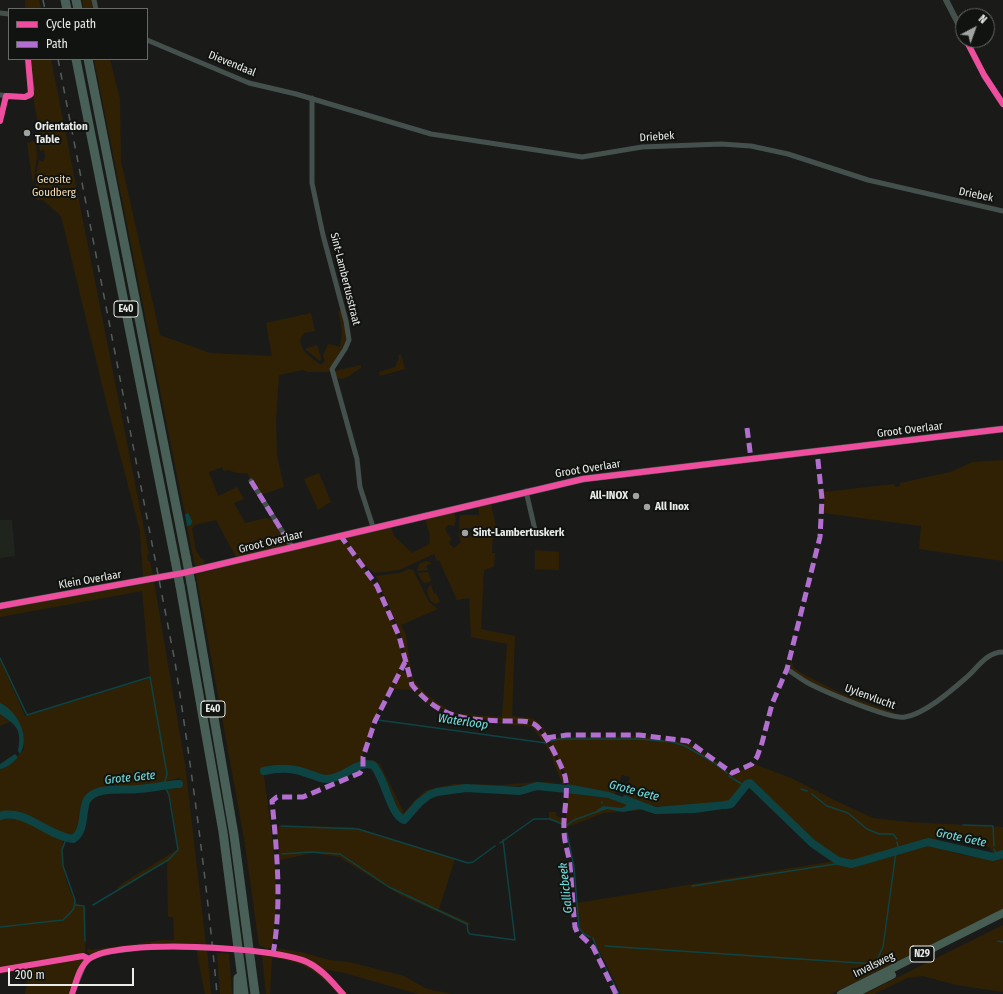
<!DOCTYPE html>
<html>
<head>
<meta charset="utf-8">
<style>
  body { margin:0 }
  #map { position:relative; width:1003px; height:994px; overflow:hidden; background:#1a1b19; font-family:"Fira Sans Condensed",sans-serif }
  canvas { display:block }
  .legend { position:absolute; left:8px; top:8px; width:140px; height:52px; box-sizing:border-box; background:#10130f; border:1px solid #676a66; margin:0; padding:5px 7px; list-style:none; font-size:12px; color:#eaece9 }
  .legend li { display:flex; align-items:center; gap:8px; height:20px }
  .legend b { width:20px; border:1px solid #676a66 }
  .north { position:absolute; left:955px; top:8px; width:40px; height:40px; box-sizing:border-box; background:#10130f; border:1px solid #676a66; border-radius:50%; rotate:41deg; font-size:11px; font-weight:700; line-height:16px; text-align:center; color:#eaece9 }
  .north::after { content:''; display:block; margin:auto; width:14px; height:18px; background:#a1a3a0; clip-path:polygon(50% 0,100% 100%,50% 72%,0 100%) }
  .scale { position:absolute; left:8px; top:968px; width:126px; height:18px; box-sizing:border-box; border:2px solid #eaece9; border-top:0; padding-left:5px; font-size:12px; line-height:14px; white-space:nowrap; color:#eaece9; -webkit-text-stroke:3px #10130f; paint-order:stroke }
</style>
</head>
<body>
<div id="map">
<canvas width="1003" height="994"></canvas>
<ul class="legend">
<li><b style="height:5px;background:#ef4d9e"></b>Cycle path</li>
<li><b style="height:5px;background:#b36fd0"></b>Path</li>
</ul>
<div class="north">N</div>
<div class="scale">200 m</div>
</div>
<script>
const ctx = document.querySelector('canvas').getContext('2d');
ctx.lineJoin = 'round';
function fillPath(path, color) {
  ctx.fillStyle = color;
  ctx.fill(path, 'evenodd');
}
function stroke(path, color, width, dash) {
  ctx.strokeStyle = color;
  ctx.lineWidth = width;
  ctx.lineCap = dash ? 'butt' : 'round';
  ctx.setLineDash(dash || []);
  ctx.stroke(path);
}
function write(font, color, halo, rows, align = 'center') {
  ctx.font = font + ' "Fira Sans Condensed",sans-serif';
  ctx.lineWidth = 4;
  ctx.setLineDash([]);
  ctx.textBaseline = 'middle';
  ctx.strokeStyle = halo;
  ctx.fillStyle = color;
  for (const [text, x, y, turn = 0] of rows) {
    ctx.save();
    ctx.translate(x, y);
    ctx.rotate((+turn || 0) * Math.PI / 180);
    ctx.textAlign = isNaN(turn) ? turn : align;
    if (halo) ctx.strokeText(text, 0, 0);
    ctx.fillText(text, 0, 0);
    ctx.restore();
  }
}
fillPath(new Path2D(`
  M0,520h12l3,36 -15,2z`), '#1f251c');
fillPath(new Path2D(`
  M25,0h14l2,9h-16z
  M82,0h10l3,9h-11z
  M30,59h21l98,495 -2,1 1,6h2l3,15 -10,1 -3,-46 -33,-126 -46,-189 -18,-16h-6l-3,-14 2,-1v-10l3,-15 4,2 2,-5 -1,-7 -4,1 -2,-10 3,-1 -8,-43z
  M94,59h16l10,40 1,62 39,174 50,18 62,3 -6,-33 45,-10 4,18 -11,2c-12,13 8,25 17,32l4,-4 -2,-5 5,-12 12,3c3,-13 2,-23 -2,-36h2l1,-4 6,32 -18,33h-22l-4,-2 -24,5 -3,46 1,35 7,31 -23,8 -14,-22h-10l-9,-3 -4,1 -2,-4 -13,5 9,24 19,-9 7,12 -10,4 11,20 21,-5 6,2 17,24 -53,13 -20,-37 -21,5 -3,3c2,10 2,27 12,32v4l-9,2 -8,-40 1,-13h-3l-8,-38z
  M36,141l1,15 -4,28 -6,-41z
  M317,345l4,13 -1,3 -15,-12z
  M398,355h3l4,14 -25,7 -1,-4 16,-5 4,-8z
  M361,365v3c-8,3 -14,15 -25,9l-1,-6z
  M1003,460v101l-84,-12 2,-23 -98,-13 1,-21 70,-8 1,3 5,-1v-3l50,-11 23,-10z
  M319,473l12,29 -13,8 -14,-31z
  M491,504l5,23 -3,5 -1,21h3l-1,14 -10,3 -3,59 34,7 -3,80c22,2 25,1 37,20l-2,2 -6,-10 -9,-6 -47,-3 -30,-4 -18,-9 -17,-14 -9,-12 -11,-47 -24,-57 24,-3 9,-4 4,1 16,32 9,7 -37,16 5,10 6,41 3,6 11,12 25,18 12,2 39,3 5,-73 -36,-7 -2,-39 -12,2 -18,-40 -2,1 -3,-7 -35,16 -25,3 -10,-8 -18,-25v-3l45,-10 3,9 18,17 17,-9 1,-9 -5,-16 29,-7 2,8 -2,6 -6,-1 -3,4 6,10 -2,4 5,5 7,-6 -3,-9 9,2 -1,2 3,1 1,-4 3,-1 -1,-5 -13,1 1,-14h19l-1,-9z
  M341,538c21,19 67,98 60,127 -5,16 -16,31 -23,46 -8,17 -12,35 -18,52l-25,12 -8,1 -34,-10 -10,-1 -20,3c8,62 18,112 10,175l-2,4 -3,2 -9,-4 -14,-101 -49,-270z
  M535,550l24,2v18l-24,-1z
  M426,561l6,2 -6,3 2,4 -11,1 2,-7z
  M428,572l3,9 -6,2 -3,-2 -4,-8z
  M154,582l31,182 21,181c-33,-4 -84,-4 -116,10l-3,-3 1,-4 2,2 72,-10h12l-1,-23h-5l-1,-56 -49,29v-3l5,-4 55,-34 -6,-43 -6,-17 15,-1 -1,-10c-15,3 -29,8 -45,10 -15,2 -31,-4 -45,7 -11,8 -5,39 -19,42v4l-8,-1c-3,23 2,46 15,65l8,3 -1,47 -85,14v-200l12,-6 12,-14v-12l-21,-33 -3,-1v-44l25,57 125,-38 -8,-87 -142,26v-8z
  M431,584l3,10 2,-1 4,9 -4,2c-6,-2 -10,-10 -8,-16z
  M791,660l3,8 7,5 39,20 57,21 1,3c-19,-7 -99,-33 -107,-48 -1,-3 -1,-6 0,-9z
  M401,671l7,3 6,16 31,24 32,6 49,3 9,3 10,13 6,11 10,20 3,14c-21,-3 -40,2 -61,3 -25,1 -50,-4 -74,5 -10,4 -17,23 -26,24l-4,-5 -19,-44 -6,-4 -10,-3h9l7,4 24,49 10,-12 12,-11 28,-6 47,1 36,-3 25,1 -13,-33 -17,-23 -81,-9 -16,-8 -23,-20 -20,-1z
  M0,714l10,8 -10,4z
  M642,736l47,7 31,21 11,11 23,-11 37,14 47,24 35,16 35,4 95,5v24l-10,3 -4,-7 -24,-5 -4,-5 -18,-7 -9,12 -6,-2 -72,21h-11l-19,-10 -53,-47 -21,-24 -6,1 -17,22 -55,5 -26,-3 -24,-8 6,-20 -8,-2 -7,19 -47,-9 -1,-8 -18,-37 11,-3z
  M568,793l46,6 30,11 -40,3 -39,15z
  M549,812h7v4l7,2v6l-14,-4z
  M276,826l77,1 102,32 -16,50 31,14 -1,3 -69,-31 -61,-38 -26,-4 -33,7z
  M928,845c20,5 55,19 75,11v53l-172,85h-210l-26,-52 -15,-12 -3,-27 257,-42 19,5z
  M1003,925v67l-47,-7 -33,-9 -16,2 -33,16h-10z
  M196,948l11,1 4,45h-6z
  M276,948l29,5 24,7 20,2 55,14 23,13 26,5h-35l-77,-22 -15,-2 22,24h-2c-24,-25 -33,-35 -68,-42z
  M217,953l12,1 3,40h-12z
  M262,955l25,2 29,12 25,25h-3c-21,-22 -32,-31 -63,-36h-3l-2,36h-4z
  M82,957l3,3 -5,7 -10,27h-45l4,-24 -29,4v-3z`), '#302105');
fillPath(new Path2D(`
  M188,513l4,8 -1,4 -4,1 -2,-12z
  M0,703c17,7 31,35 20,51l-2,-3c4,-22 -1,-25 -18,-37z
  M15,754l3,3c-6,6 -9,10 -18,12v-5z
  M567,784l42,8 14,5 1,-2 32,12 72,-6 3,-3 6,4 -7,6 -35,5 -40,1 -15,-5 -17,3 -16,-3 -9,3 -1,-2 6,-4 19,2 5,-3 -19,-7 -42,-5z`), '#0e4344');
stroke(new Path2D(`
  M0,658l27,57 123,-38 17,97 -3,11 5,10 9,55 -10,10 -75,45
  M378,720l168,23
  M550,741l10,-2h80l32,3 13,4 28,16 14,11
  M729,776l16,10
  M801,789l6,2
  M812,794l15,12 21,7 19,16 12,5h14l4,5
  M602,803v-1
  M567,825l7,-5 25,-9
  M963,825l30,1 1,20
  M281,826l77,3 110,34 5,-1 22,-16
  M567,833l7,34 5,61 5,6 6,3
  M897,842l2,9
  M500,843l34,-24h16l12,5
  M994,849l3,7
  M282,854l28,-2 30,2 49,33 78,37 1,8 2,2 45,6 -12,-100
  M692,886l144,-22 2,-3
  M75,905l9,1v2l1,33
  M0,927l63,-7 9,-9 2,-3 1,-8 -12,-34 -1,-16 4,-11
  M593,938l8,21 18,35
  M998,941l5,1
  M605,946l270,18 8,-17 13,-95`), '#0e4344', 1.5);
stroke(new Path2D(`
  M264,771c14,-3 26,-4 39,1 8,2 16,7 24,7 17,0 30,-19 46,-14 12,12 17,50 31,55l15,-17 10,-8 8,-3 29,-4 54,3 17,-5 40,4
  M725,805l6,-1 16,-20 3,-1 62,60 26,18 14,3 76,-22 65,15 10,-3
  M0,816c25,-8 47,20 73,23 12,-7 9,-26 13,-37 7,-17 38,-11 52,-13 14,-1 27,-4 41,-5`), '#0e4344', 8);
stroke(new Path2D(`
  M228,949l33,3`), '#393a38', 5, [5, 2.5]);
stroke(new Path2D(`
  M94,0l2,9
  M0,13l9,1
  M147,40l102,43 47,11 135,40 151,23 60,-10 79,-3 30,2 37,8 80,26 135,31
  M0,95l25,2 5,-1 2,-7 -4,-30
  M312,98v85l11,52 23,86 3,19 -4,9 -13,20 25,90 3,28 13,40
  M251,481l41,66
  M526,491l9,39
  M787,669c7,5 14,10 21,14 15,8 83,37 97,34 20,-3 47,-27 62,-40 11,-10 20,-25 36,-25
  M261,952c44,6 52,9 82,42
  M72,994l13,-31 4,-4 13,-6 51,-7 75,3`), '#44504b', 5);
stroke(new Path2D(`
  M946,0l17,33
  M966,40l18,35 19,29`), '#44504b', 6);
stroke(new Path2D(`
  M0,606l183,-33 400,-94 420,-50`), '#41524b', 7);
stroke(new Path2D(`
  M841,994l162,-81
  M854,994l38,-19`), '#465d54', 8);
stroke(new Path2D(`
  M65,0l2,9
  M76,0l2,9
  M76,59l99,501
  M88,59l98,498
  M191,583l43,252 21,159
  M180,586l43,246 21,162
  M238,978v16`), '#486057', 9);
stroke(new Path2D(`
  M43,0l2,9
  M58,59l117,603c17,110 32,221 42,332`), '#545c59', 1.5, [7, 7]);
stroke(new Path2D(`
  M186,557l5,26
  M175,560l5,26`), '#486057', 9);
stroke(new Path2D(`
  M747,428l4,31
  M251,481l41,66
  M340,535l37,51 22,50 13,49c28,34 54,35 95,36 8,0 20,-1 27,3 10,5 27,40 31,52 4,17 -2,37 -1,54 0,13 5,24 6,36 2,21 3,41 5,61l2,5 16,15 23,47
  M546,738l21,-3h72l49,6 44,32 20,-9 5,-7 5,-14 10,-39 15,-35 33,-132 2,-38 -5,-48
  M273,954c9,-51 4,-101 -1,-153l5,-4h26l57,-24 3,-5v-11l12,-36 30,-59`), '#b36fd0', 5, [10, 5]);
stroke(new Path2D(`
  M966,40l18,35 19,29
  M0,121l6,-25 19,1 6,-3 -3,-35
  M0,606l183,-33 400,-94 420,-50
  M0,970l83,-14 6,3
  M72,994c4,-11 7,-27 17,-35 27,-21 187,-12 218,3 15,7 25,20 36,32`), '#ef4d9e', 6);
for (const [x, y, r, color] of [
  [27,133,4,"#a1a3a0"],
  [636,496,4,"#a1a3a0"],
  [647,507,4,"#a1a3a0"],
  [465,533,4,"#a1a3a0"]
]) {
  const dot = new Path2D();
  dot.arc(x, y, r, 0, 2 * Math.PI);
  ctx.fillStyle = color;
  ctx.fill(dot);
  stroke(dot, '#10130f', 1.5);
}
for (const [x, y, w] of [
  [126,309,24],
  [213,709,24],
  [922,954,24]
]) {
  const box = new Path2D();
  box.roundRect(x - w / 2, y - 8, w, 16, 3);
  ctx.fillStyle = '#10130f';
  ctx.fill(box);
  stroke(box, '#eaece9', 1);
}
write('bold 10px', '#eaece9', null, [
  ["E40",126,309],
  ["E40",213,709],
  ["N29",922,954]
]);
write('11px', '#eaece9', '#10130f', [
  ["Dievendaal",232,64,22],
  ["Driebek",657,137,-4],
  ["Driebek",976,195,12],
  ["Sint-Lambertusstraat",345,279,76],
  ["Groot Overlaar",910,430,-7],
  ["Groot Overlaar",588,469,-9],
  ["Groot Overlaar",271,542,-14],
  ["Klein Overlaar",90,580,-10],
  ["Uylenvlucht",870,697,20],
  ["Invalsweg",874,965,-26]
]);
write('bold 11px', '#eaece9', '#10130f', [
  ["Orientation",35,127],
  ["Table",35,140],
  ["All-INOX",628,496,"right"],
  ["All Inox",655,507],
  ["Sint-Lambertuskerk",473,533]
], 'left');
write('11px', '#fadeb7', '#10130f', [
  ["Geosite",54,180],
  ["Goudberg",54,193]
]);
write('italic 12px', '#74e1e1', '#10130f', [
  ["Waterloop",463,722,8],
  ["Grote Gete",130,778,-6],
  ["Grote Gete",634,791,15],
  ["Grote Gete",961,838,12],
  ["Gallicbeek",566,888,-96]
]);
</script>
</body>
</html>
